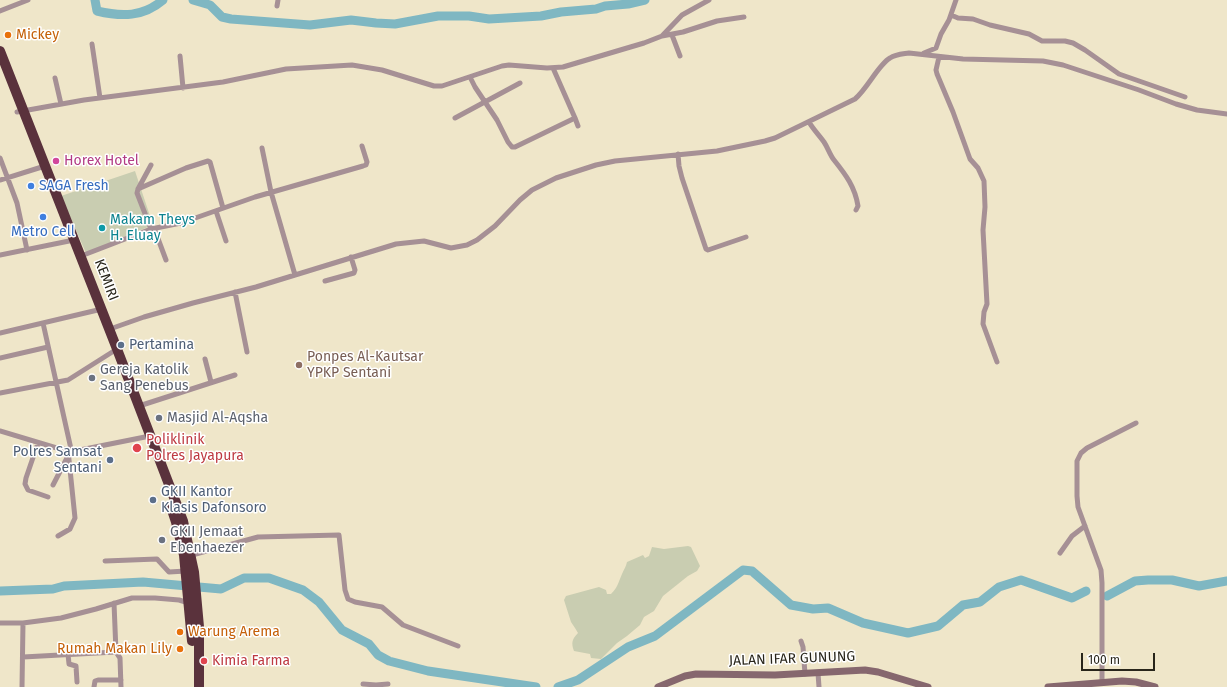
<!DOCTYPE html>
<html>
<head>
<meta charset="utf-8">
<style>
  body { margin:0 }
  #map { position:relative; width:1227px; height:687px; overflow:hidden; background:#efe6c9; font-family:"Fira Sans",sans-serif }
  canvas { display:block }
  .scale { position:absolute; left:1081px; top:653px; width:74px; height:18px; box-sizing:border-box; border:2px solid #28251a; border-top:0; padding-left:5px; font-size:12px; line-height:14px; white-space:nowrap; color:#28251a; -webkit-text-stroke:3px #fff; paint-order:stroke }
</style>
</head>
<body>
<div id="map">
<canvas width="1227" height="687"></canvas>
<div class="scale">100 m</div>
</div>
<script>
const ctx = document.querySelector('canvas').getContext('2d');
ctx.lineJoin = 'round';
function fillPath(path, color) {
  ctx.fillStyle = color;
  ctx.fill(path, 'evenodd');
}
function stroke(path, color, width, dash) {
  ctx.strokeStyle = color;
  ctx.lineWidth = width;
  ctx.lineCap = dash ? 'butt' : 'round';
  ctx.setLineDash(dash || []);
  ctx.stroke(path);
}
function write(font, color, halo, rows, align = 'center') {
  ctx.font = font + ' "Fira Sans",sans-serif';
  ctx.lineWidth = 3;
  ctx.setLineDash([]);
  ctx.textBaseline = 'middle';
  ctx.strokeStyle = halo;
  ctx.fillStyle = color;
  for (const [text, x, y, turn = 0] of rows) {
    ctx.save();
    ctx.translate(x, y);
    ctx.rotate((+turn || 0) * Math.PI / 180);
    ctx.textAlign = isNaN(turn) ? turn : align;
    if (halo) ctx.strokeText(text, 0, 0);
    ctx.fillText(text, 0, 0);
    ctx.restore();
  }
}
fillPath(new Path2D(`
  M135,171l18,54 -67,28 -25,-57z
  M688,546l3,1 9,19 -3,5 -9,5 -25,20 -9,15 -10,6 -4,8 -13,11 -10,7 -16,16 -10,-1 -1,-4 -16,-3c-3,-8 -2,-12 4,-18l-3,-5 -4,-6 -7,-22 2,-4 33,-9 7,3 1,4h4c7,-7 7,-11 11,-20 2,-5 4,-7 5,-12l16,-7 2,3 4,-2 3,-9 12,2z`), '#c9cdb1');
stroke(new Path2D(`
  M95,0l2,11c25,6 46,6 66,-11
  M193,0l17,5 12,12 9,2 79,6 41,-5 25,3 19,1 43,-8h31l20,3 52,-3 20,-4 35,-3 9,-3 23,-2 17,-4
  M0,591l53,-2 11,-3 79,-4 78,7 23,-11h25l34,12 16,12 23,28 27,14 9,11 11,6 39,10 108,16
  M1107,596l28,-15 13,-1h24l27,6 28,-5
  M558,687l20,-7 50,-33 27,-11 88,-66 9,1 39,34 22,4 15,-1 35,15 45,10 30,-7 25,-21 17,-3 19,-15 22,-7 51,18 14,-7`), '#7fb7c2', 9);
stroke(new Path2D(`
  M277,6l1,-6
  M0,11l28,-11
  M951,15l7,3 15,1 17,6 39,9 13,7h23l8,2 12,7 34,24 66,23
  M672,35l8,21
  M662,36l21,-4 34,-11 27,-4
  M92,44l8,54
  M924,53l12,-5 5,-14 8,-14 7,-20
  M180,56l3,32
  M939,57l-3,13 1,4 16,38 17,47 8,9 6,13 1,26 -2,23 4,74 -3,8 -1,12 14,38
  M470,77l5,10 22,33 11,22 4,5h3l60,-29 -22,-50
  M55,78l6,26
  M17,112l67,-12 139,-18 63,-13 66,-4 30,5 52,16h8l60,-20 7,-1 38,3 16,-1 81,-24 18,-7 20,-21 27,-15
  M455,118l65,-35
  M575,118l3,8
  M809,122c4,7 10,13 15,20 4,6 6,13 10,18 12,15 21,27 24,46l-2,4
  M262,148l9,44 24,83
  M678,154l1,12 3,12 24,71 2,1 38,-13
  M0,158l17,45 10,47
  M0,180l45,-14
  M138,189l48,-21 22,-7 2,1 13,46
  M216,211l10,30
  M154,228l12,32
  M151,229l-14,-36 1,-4 13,-24
  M0,255l74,-15
  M81,256l70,-27 30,-6 74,-26 108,-31 3,-1 1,-3 -5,-16
  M325,281l29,-8 1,-3 -4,-13
  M235,292l12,60
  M43,323l28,126
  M110,329l34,-12 49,-14 63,-16 140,-43 28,-3 27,7 16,-3 10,-5 18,-14 25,-26 12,-10 24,-12 40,-13 19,-4 102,-10 48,-10 10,-3 80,-39c13,-11 23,-34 35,-41 6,-4 13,-4 19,-5l54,6 80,2 20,4 76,25 37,14 21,6 30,4
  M0,333l102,-24
  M0,358l48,-11
  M205,359l6,23
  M0,393l68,-13 49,-31
  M139,406l96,-31
  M0,431l60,18 20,1 70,-14
  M38,443l-12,35 -1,6 3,6 20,7
  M53,485l15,-29
  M58,536l12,-7 5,-11 -7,-68
  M1060,553l12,-17 13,-10
  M192,555l66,-18 81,-2 6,55 3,9 7,3 27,5 21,18 55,21
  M105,561l52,-2 12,13 17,-1
  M114,603l2,49
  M0,623h23l38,-5 35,-9 36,-11h23l24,2 10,3
  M801,641l2,6 2,27
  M68,654l1,10 7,2 1,16
  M23,657l93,-5 4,6 1,29
  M818,673l1,14
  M1102,683v-100l-1,-13 -23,-63 -1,-11v-35l4,-8 6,-5 49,-25
  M363,684l13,1v2
  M376,685l12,-1
  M22,687l1,-64
  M94,687l1,-6 3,-1h23`), '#a69095', 5);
stroke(new Path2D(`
  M658,687l27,-11 11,-2 79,1 90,-5 13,2 50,15
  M1048,687l74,-6 14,1 19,5`), '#86676e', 7);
stroke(new Path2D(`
  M0,51l117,298 66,172 11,51 5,55v60
  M171,507l5,15 8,33 8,86`), '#5a323c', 10);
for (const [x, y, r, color] of [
  [8,35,4,"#e8710a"],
  [56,161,4,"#d1479c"],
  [31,186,4,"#3f7fe0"],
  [43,217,4,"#3f7fe0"],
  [102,228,4,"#0f9aa8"],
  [121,345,4,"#5c6f8a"],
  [299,365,4,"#8d6e63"],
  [92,378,4,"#6b7280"],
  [159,418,4,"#6b7280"],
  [137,448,5,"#e0444e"],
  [110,460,4,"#5c6f8a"],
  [153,500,4,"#5c6f8a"],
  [162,540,4,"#6b7280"],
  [180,632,4,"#e8710a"],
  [180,649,4,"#e8710a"],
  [204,661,4,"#e0444e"]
]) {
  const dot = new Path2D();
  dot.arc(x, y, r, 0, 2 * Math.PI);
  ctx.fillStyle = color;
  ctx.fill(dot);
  stroke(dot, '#fff', 1.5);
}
write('14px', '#c56008', '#fff', [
  ["Mickey",16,35],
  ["Warung Arema",188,632],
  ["Rumah Makan Lily",172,649,"right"]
], 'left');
write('14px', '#b23c85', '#fff', [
  ["Horex Hotel",64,161]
], 'left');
write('14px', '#366cbe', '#fff', [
  ["SAGA Fresh",39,186],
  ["Metro Cell",43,232,"center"]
], 'left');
write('14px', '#0d838f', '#fff', [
  ["Makam Theys",110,220],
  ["H. Eluay",110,236]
], 'left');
write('14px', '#28251a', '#fff', [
  ["KEMIRI",106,280,69],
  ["JALAN IFAR GUNUNG",792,659,-2]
]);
write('14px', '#4e5e75', '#fff', [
  ["Pertamina",129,345],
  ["Polres Samsat",102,452,"right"],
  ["Sentani",102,468,"right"],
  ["GKII Kantor",161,492],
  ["Klasis Dafonsoro",161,508]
], 'left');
write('14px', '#785e54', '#fff', [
  ["Ponpes Al-Kautsar",307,357],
  ["YPKP Sentani",307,373]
], 'left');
write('14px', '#5b616d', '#fff', [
  ["Gereja Katolik",100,370],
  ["Sang Penebus",100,386],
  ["Masjid Al-Aqsha",167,418],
  ["GKII Jemaat",170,532],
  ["Ebenhaezer",170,548]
], 'left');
write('14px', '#be3a42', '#fff', [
  ["Poliklinik",146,440],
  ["Polres Jayapura",146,456],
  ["Kimia Farma",212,661]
], 'left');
</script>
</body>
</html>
